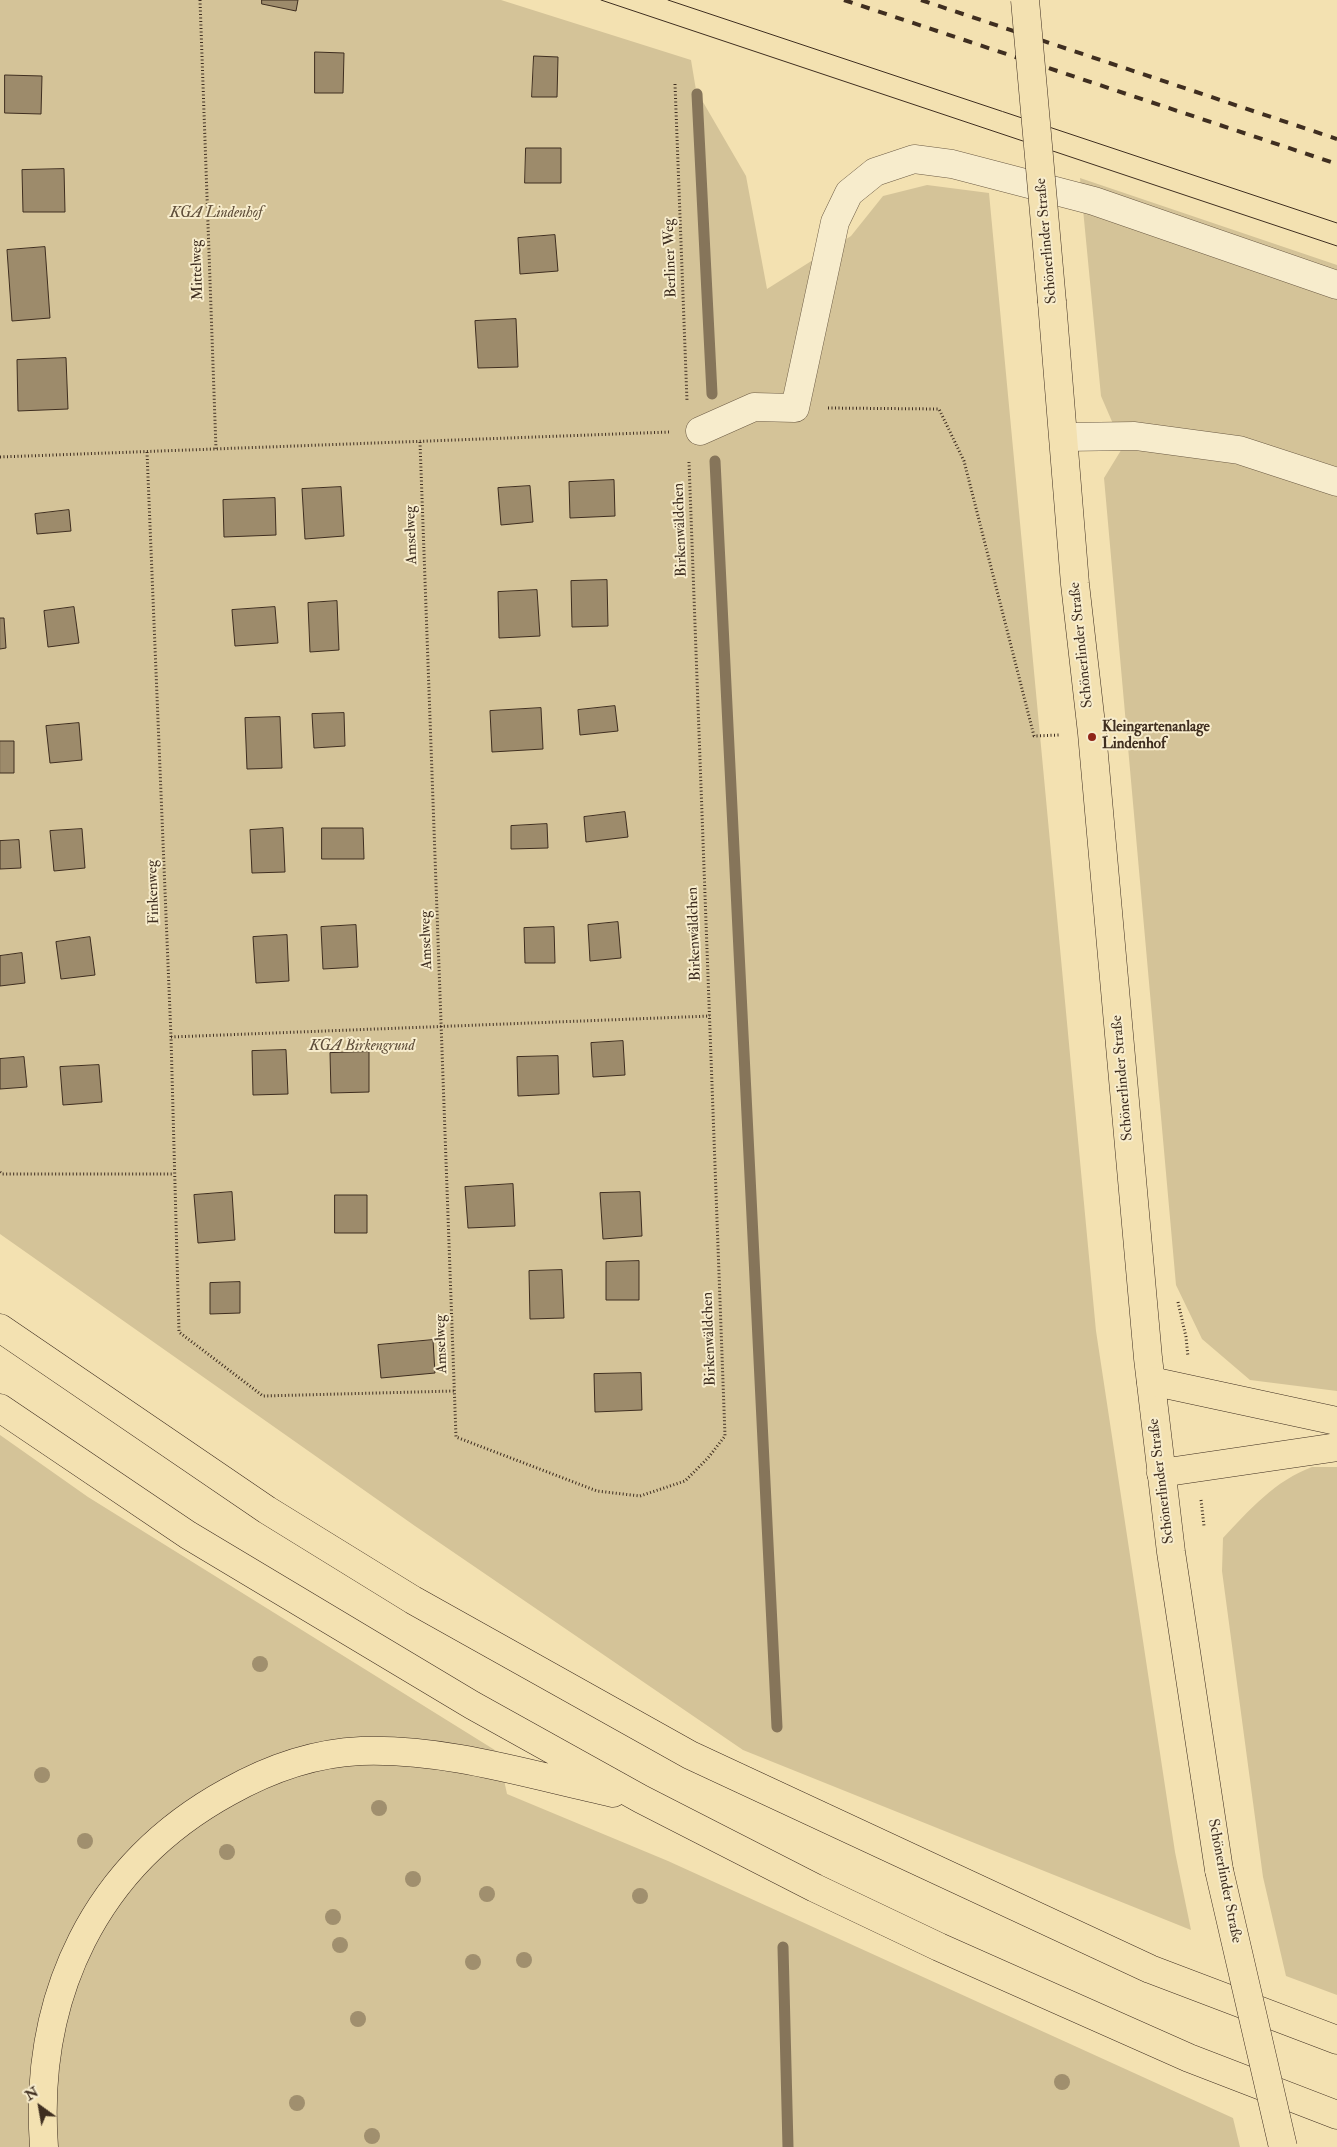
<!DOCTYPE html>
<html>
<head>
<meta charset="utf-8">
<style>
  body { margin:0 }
  #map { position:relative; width:1337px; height:2147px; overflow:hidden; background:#f3e1b1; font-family:"IM FELL Double Pica",serif }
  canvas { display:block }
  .north { position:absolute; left:15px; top:2082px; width:50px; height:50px; -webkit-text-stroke:4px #f7eccc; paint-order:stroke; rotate:328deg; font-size:14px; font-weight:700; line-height:20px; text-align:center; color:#3f2e20 }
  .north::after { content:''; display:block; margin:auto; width:18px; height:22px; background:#3f2e20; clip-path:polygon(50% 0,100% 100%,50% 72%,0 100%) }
</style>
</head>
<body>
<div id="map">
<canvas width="1337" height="2147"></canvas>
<div class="north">N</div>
</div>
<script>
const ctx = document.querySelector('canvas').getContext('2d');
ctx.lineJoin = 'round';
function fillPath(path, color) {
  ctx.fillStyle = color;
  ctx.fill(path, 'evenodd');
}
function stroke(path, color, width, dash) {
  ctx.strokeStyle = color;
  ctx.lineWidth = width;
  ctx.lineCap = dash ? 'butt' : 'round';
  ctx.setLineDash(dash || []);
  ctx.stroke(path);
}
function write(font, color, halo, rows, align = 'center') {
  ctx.font = font + ' "IM FELL Double Pica",serif';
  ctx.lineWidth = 4;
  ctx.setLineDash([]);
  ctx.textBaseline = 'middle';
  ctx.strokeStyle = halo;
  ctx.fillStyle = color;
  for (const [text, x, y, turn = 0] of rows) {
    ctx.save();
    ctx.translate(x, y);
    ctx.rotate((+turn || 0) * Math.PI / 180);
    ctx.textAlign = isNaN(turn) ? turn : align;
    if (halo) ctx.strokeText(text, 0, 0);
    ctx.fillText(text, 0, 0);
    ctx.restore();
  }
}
fillPath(new Path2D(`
  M0,0h501l190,60 5,30 50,86 21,113 84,-53 32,-40 44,-11 62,8 107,1138 79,521 16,78 -448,-180 -328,-224 -415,-292z
  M1080,178l257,87v1126l-87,-11 -48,-41 -26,-54 -72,-807 19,-31 -22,-51z
  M0,1435l88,62 410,255 9,42 161,67 565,257 7,29h-1240z
  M1312,1467h25v528l-51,-19 -23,-99 -41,-306 1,-33c26,-28 53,-58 89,-71z`), '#d4c398');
stroke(new Path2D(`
  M697,94l15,300
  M715,461l62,1266
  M783,1947l5,200`), '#86755a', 11);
const building = new Path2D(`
  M262,0h36l-2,11 -34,-7z
  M315,52l29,1 -1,40h-28z
  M534,56l24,1 -1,40h-25z
  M5,75l37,1 -1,38 -36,-1z
  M526,148h35v35h-36z
  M64,169l1,43h-42l-1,-42z
  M555,235l3,36 -38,3 -2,-36z
  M45,247l5,71 -38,3 -5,-71z
  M516,319l2,48 -40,1 -3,-47z
  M66,358l2,51 -50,2 -1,-51z
  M614,480l1,36 -45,2 -1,-36z
  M530,486l3,36 -32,3 -3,-37z
  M341,487l3,49 -39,3 -3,-50z
  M275,498l1,37 -52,2 -1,-37z
  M69,510l2,21 -34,3 -2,-20z
  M607,580l1,46 -36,1 -1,-46z
  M537,590l3,46 -41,2 -1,-46z
  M337,601l2,49 -29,2 -2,-49z
  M74,607l5,36 -31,4 -4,-36z
  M275,607l3,36 -43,3 -3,-36z
  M0,618h4l2,30 -6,1z
  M615,706l3,25 -38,4 -2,-25z
  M541,708l2,41 -51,3 -2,-41z
  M344,713l1,33 -31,2 -2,-34z
  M280,717l2,51 -35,1 -2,-51z
  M79,723l3,37 -32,3 -4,-37z
  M0,741h14v32h-14z
  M625,812l3,25 -42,5 -2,-25z
  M547,824l1,24 -37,1v-23z
  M283,828l2,44 -33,1 -2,-43z
  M322,828h41l1,31h-42z
  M82,829l3,39 -31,3 -4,-40z
  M19,840l2,28 -21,1v-28z
  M618,922l3,36 -31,3 -2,-36z
  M356,925l2,42 -35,2 -2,-42z
  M554,927l1,36h-30l-1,-35z
  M287,935l2,46 -33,2 -3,-46z
  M90,937l5,38 -34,4 -5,-37z
  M22,953l3,30 -25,3v-30z
  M623,1041l2,34 -32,2 -2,-34z
  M286,1050l2,44 -35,1 -1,-44z
  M369,1052v40l-38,1 -1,-40z
  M558,1056l1,38 -41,2 -1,-39z
  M24,1057l3,30 -27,2v-30z
  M99,1065l3,37 -39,3 -3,-38z
  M513,1184l2,42 -47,2 -3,-41z
  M232,1192l3,48 -37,3 -4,-48z
  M640,1192l2,44 -39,3 -3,-46z
  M335,1195h32v38h-32z
  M639,1261v39h-33v-38z
  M562,1270l2,48 -34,1 -1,-48z
  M240,1282v31l-30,1v-31z
  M433,1340l2,33 -54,5 -3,-33z
  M641,1373l1,37 -47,2 -1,-38z`);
fillPath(building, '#9d8b6b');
stroke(building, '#3f2e20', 1);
const minor = new Path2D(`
  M700,431l54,-24 41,1 40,-186 14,-29 26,-21 39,-13 38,5 142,37 243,84
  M1065,437l70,-1 104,14 98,32`);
const major = new Path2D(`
  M1052,302l23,282 17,149 56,625 23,194 48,318`);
const highway = new Path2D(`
  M0,1328l267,182 146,90 277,155 460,214 187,71
  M1151,1381l186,40
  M0,1408l188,127 284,170 169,94 174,89 124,59 250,111 148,57
  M1161,1473l176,-26
  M44,2147c-11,-151 51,-282 184,-355 41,-23 86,-39 133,-41 85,-3 169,24 252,42`);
stroke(minor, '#6c5b44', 29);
stroke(major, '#3f2e20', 29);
stroke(highway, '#3f2e20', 29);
stroke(new Path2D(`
  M200,0l16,449
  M675,84l12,317
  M828,408l111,1 25,52 70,275 26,-1
  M420,442l36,995 141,54 43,5 45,-15 23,-23 17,-22 -36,-974
  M147,452l24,585 8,295 84,64 191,-5
  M0,457l669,-25
  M171,1037l539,-21
  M0,1172l2,2h172
  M1178,1302l8,35 2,20
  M1201,1500l3,26`), '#3f2e20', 3, [1, 2.5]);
stroke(minor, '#f7eccc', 28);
stroke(major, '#f3e1b1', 28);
stroke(highway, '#f3e1b1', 28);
stroke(new Path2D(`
  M601,0l736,246
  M668,0l669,223`), '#3f2e20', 1);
stroke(new Path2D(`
  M844,0l493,164
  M921,0l416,139`), '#3f2e20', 4, [9, 9]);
const majorBridge = new Path2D(`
  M1025,0l27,302
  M1219,1870l64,277`);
stroke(majorBridge, '#3f2e20', 29, []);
stroke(majorBridge, '#f3e1b1', 28);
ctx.fillStyle = '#a08f6e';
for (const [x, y] of [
  [260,1664],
  [42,1775],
  [379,1808],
  [85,1841],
  [227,1852],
  [413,1879],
  [487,1894],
  [640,1896],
  [333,1917],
  [340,1945],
  [524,1960],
  [473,1962],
  [358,2019],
  [1062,2082],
  [297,2103],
  [372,2136]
]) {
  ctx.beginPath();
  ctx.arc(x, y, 8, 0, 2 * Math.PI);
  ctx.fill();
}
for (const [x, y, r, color] of [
  [1092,737,5,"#8f2418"]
]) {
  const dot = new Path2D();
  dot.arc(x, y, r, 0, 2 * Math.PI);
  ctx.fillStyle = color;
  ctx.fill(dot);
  stroke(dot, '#f7eccc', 2);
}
write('italic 15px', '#5d4c38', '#f7eccc', [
  ["KGA Lindenhof",216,214],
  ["KGA Birkengrund",362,1047]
]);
write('15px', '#3f2e20', '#f7eccc', [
  ["Schönerlinder Straße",1047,241,-95],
  ["Berliner Weg",671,258,-92],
  ["Mittelweg",198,270,-92],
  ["Birkenwäldchen",681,530,-92],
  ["Amselweg",412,535,-92],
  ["Schönerlinder Straße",1082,645,-96],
  ["Finkenweg",154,892,-92],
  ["Birkenwäldchen",695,934,-92],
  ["Amselweg",427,940,-92],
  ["Schönerlinder Straße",1123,1078,-95],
  ["Birkenwäldchen",710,1339,-92],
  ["Amselweg",442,1344,-92],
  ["Schönerlinder Straße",1162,1481,-97],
  ["Schönerlinder Straße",1224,1881,79]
]);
write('bold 15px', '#3f2e20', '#f7eccc', [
  ["Kleingartenanlage",1102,728],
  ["Lindenhof",1102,745]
], 'left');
</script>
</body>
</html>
